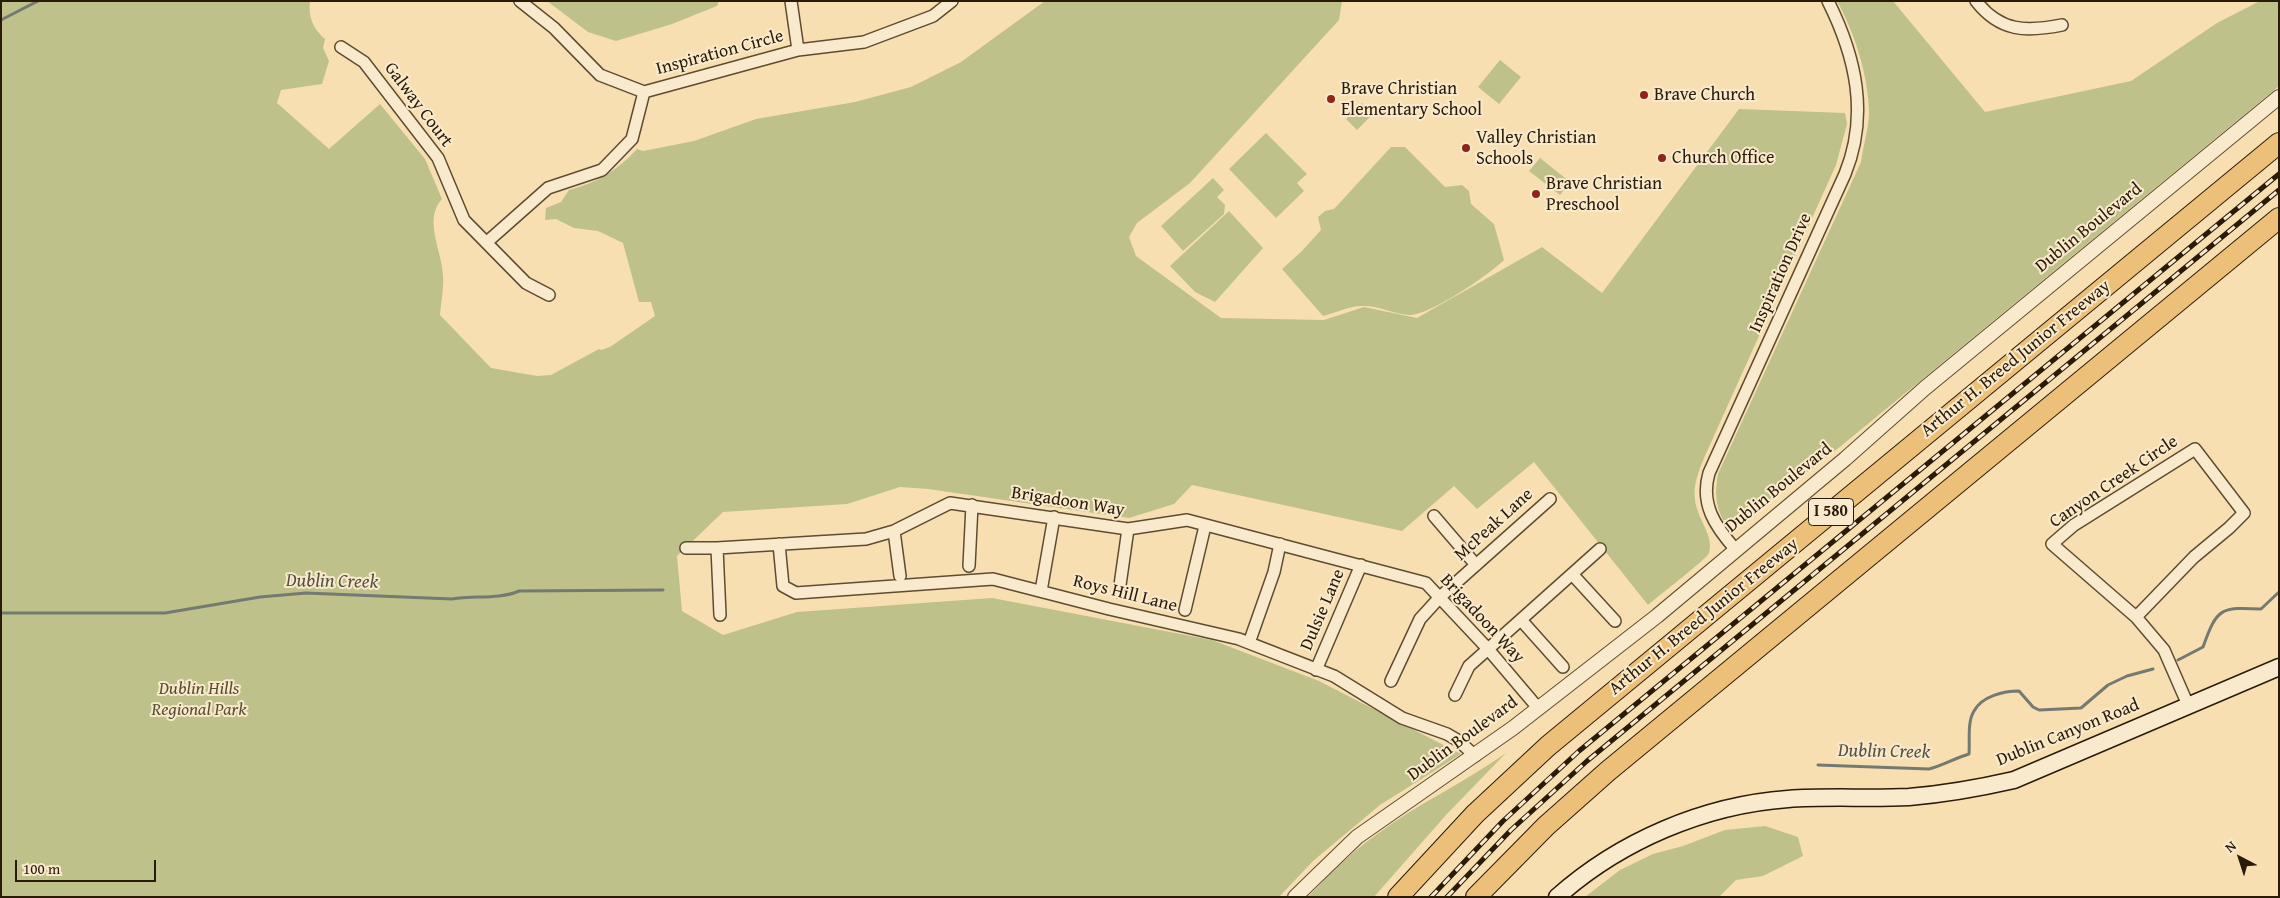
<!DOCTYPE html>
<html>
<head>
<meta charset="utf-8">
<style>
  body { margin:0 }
  #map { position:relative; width:2280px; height:898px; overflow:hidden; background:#f8dfb2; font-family:"Gentium Book Plus",serif }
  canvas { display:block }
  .frame { position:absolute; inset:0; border:2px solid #2a1b08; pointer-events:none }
  .north { position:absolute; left:2215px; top:833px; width:50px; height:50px; -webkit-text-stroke:4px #faeacd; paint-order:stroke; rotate:320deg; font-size:14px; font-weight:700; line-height:20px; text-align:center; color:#2a1b08 }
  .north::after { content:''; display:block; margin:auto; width:18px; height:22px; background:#2a1b08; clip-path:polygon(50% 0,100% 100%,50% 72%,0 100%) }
  .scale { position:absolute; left:15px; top:860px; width:141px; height:22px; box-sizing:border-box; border:2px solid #2a1b08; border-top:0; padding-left:6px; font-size:15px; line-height:18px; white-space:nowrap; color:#2a1b08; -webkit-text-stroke:4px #faeacd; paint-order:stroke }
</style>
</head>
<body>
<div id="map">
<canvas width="2280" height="898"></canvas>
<div class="frame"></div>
<div class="north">N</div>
<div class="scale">100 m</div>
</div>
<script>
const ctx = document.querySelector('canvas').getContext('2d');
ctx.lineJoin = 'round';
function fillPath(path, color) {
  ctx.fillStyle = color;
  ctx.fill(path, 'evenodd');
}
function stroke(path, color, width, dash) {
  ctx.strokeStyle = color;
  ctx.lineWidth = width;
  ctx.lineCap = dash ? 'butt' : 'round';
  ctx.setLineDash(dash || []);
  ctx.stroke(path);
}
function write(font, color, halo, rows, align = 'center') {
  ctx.font = font + ' "Gentium Book Plus",serif';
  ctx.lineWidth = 4;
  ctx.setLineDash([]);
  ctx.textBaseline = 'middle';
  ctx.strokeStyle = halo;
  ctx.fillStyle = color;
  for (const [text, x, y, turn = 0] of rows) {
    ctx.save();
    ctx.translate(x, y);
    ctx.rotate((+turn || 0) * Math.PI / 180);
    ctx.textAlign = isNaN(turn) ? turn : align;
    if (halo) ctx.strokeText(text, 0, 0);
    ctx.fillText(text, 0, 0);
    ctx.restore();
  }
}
fillPath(new Path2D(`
  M1,1h309c-2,16 3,28 15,38l-2,9 6,13 -7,23 -41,6 -4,13 52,46 51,-45 45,55 17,40c-19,20 0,52 1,76 1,13 -2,27 -3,40l51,53 46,8 14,-1 48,-26 2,1 9,-3 45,-31 -4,-14h-12l-16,-59 -25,-12 -24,-3 -18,-9 -11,1 1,-12 15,-6 8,-12c28,-7 49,-20 68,-41l6,2 51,-10 62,-22 99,-17 56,-15 50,-25 84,-61h297l-3,19 -149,163 -53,40 -8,14 7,19 85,62 103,2 40,-13 53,11 125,-71 60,46 137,-184 106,4 2,11 -11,41 -132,293c-5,13 -11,26 -9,41 1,18 20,38 14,54 -2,6 -52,44 -61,52l-114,-143 -57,47 -23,-23 -52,45 -210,-46 -18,19 -45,14 -201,-29 -28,-2 -53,17 -124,8 -46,44 5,55 41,24 74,-23 195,-14 220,42 107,41 142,73 -81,51 -67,56 -34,36h-1278z
  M547,1h172l-2,5 -45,18 -56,17 -28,-9z
  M1837,1h56l92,111 146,-31 86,-58 43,-22h19v85l-438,360 -98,75 -20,-1c-8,-16 -8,-28 -5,-46l143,-312c2,-16 8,-34 8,-50 -1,-38 -14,-78 -32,-111z
  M1500,60l21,17 -22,27 -21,-17z
  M1362,103l11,11 -16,16 -11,-11z
  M1266,133l41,41 -10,9 7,8 -28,27 -47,-49z
  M1391,147h14l40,40 17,-2 7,6 2,13 23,20 10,36c-15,15 -75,56 -95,55 -15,-1 -30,-9 -45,-9 -14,-1 -28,7 -41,10l-41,-47 20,-18 19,-21 -3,-13 7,-6 9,-2z
  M1540,158l30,24 -10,13 -31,-24z
  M1213,178l11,12 -7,7 8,8 -1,9 -41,37 -22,-25z
  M1229,211l34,37 -48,54 -20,-10 -25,-26z
  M1506,753l-60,62 -72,82h-66c21,-22 43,-45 68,-62 41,-31 88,-52 130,-82z
  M1765,826l33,11 5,19 -40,20 -27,4 -17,17h-134l35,-27 33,-16 30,-8 42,-16z`), '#bfc18a');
stroke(new Path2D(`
  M1,20l37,-19
  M1,613h164l95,-16 46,-4 146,6c22,-4 46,1 67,-8l144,-1
  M2178,660l25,-13c14,-39 17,-40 58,-38l18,-17
  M1818,765l111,4c15,-4 26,-11 40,-15 1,-13 -2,-32 5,-43 8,-15 30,-20 45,-20l14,16 6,3 42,-2 27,-23 19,-9 26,-7`), '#737a72', 3);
const minor = new Path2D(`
  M520,1l34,27 46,47 44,17 154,-42 66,-8 69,-26 19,-15
  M791,1l7,49
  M1976,1c24,31 50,31 86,24
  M341,47l23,15 74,96 26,62 62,63 23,12
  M487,242l61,-54 54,-18 30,-31 12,-47
  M1434,516l42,49
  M894,531l6,45
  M779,544l4,42 13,7 197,-14 116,30 130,30 95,37 68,42 45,16 12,7 16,15
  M686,548h31l149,-9 28,-8 56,-28 178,26 59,-9 239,63 62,66 50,59
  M717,548l3,67
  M1735,549c-20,-23 -35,-45 -26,-76l136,-299c24,-59 11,-117 -17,-173
  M969,566l3,-61
  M1572,574l43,47
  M1041,591l13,-74
  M1119,592l9,-63
  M1185,610l20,-84
  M2136,617l58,-60 35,-29 15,-15 -49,-64 -121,76 -22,19 84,73 28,33 24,55
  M1521,620l42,47
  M1249,643l25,-71 6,-28
  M1316,670l45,-105
  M1391,681l29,-62 20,-22 110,-98
  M1455,695l14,-29 131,-117`);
const tertiary = new Path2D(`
  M1295,897l62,-60 156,-109 144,-112 188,-157 80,-71 354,-291`);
const secondary = new Path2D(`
  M1557,897c63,-56 147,-92 231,-98 40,-3 81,0 121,-2 36,-3 70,-9 105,-17l265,-113`);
const motorway = new Path2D(`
  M1398,897l77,-83 73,-68 731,-603
  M1476,897l70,-71 62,-55 671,-553`);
stroke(minor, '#5e4c32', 14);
stroke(tertiary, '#5e4c32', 16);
stroke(secondary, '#2a1b08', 19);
stroke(motorway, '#2a1b08', 22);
stroke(minor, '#faeacd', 11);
stroke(tertiary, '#faeacd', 14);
stroke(secondary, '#faeacd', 16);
stroke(motorway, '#ecc079', 20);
const rail = new Path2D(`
  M1431,897l72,-76 76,-70 700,-577
  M1447,897l64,-67 76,-69 692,-571`);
stroke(rail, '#2a1b08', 5);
stroke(rail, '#faeacd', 3, [9]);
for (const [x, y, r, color] of [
  [1644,95,5,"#8f2418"],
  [1331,99,5,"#8f2418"],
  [1466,148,5,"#8f2418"],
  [1662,158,5,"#8f2418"],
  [1536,194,5,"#8f2418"]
]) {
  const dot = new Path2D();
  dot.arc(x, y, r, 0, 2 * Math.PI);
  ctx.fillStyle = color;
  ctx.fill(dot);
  stroke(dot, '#faeacd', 2);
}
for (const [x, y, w] of [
  [1831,512,45]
]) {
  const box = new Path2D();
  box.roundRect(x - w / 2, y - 13.5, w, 27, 4);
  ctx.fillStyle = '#faeacd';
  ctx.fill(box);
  stroke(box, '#2a1b08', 1);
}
write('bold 16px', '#2a1b08', null, [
  ["I 580",1831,512]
]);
write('18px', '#2a1b08', '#faeacd', [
  ["Inspiration Circle",720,53,-15],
  ["Galway Court",418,105,53],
  ["Dublin Boulevard",2089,228,-39],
  ["Inspiration Drive",1781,273,-66],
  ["Arthur H. Breed Junior Freeway",2016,359,-39],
  ["Canyon Creek Circle",2114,482,-34],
  ["Dublin Boulevard",1779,488,-39],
  ["Brigadoon Way",1068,502,9],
  ["McPeak Lane",1494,525,-42],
  ["Roys Hill Lane",1125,594,14],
  ["Dulsie Lane",1323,610,-67],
  ["Arthur H. Breed Junior Freeway",1704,617,-39],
  ["Brigadoon Way",1482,619,47],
  ["Dublin Canyon Road",2068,733,-22],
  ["Dublin Boulevard",1463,739,-36]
]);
write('18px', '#2a1b08', '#faeacd', [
  ["Brave Christian",1341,89],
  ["Elementary School",1341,110],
  ["Brave Church",1654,95],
  ["Valley Christian",1476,138],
  ["Schools",1476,159],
  ["Church Office",1672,158],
  ["Brave Christian",1546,184],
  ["Preschool",1546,205]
], 'left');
write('italic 18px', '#574d2f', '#faeacd', [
  ["Dublin Hills",199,689],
  ["Regional Park",199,710]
]);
write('italic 19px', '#545246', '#faeacd', [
  ["Dublin Creek",332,582,1],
  ["Dublin Creek",1884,752,1]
]);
</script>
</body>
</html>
